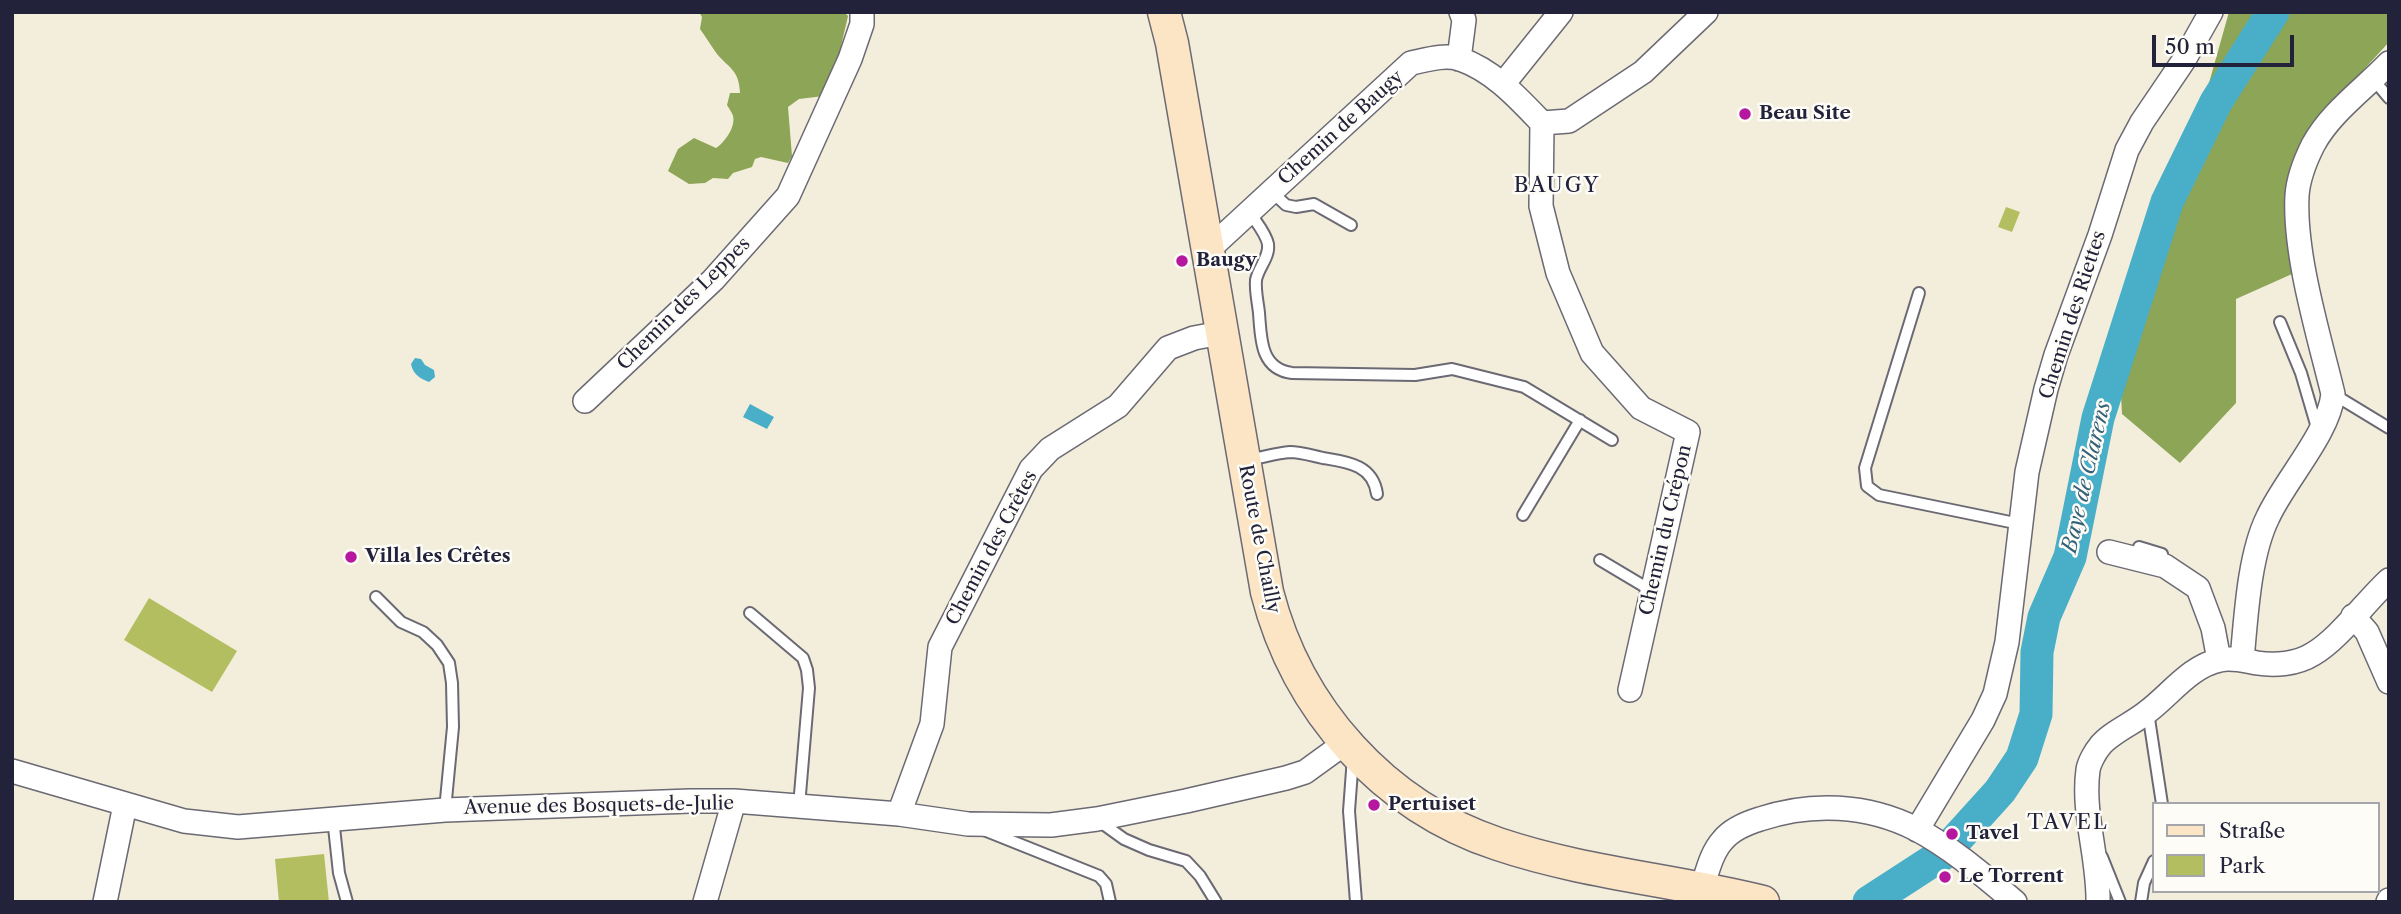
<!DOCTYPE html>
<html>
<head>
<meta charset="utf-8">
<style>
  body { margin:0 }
  #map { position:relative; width:2401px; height:914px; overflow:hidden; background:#f3eedb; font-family:"Libre Caslon Text",serif }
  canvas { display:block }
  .frame { position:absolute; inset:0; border:14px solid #22223b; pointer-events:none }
  .legend { position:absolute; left:2152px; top:802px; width:228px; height:91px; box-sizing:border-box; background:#fdfcf7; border:2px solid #a5a5ac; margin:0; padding:9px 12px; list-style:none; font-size:21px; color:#22223b }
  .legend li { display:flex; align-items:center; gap:14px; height:35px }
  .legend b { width:35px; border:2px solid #a5a5ac }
  .scale { position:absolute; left:2152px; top:35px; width:142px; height:32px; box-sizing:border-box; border:4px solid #22223b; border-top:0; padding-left:9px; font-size:21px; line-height:24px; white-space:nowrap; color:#22223b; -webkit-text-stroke:5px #fdfcf7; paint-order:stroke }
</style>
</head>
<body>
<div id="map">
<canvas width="2401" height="914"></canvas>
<div class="frame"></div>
<ul class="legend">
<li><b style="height:9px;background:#fce5c4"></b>Straße</li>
<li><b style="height:19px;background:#b2be5f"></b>Park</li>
</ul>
<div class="scale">50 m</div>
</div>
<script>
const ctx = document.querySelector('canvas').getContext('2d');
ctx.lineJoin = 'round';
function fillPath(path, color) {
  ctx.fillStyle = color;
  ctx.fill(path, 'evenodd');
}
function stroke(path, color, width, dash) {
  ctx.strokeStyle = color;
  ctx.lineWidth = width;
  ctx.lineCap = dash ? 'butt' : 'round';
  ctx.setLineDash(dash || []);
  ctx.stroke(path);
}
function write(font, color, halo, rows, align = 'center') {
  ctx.font = font + ' "Libre Caslon Text",serif';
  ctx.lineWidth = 5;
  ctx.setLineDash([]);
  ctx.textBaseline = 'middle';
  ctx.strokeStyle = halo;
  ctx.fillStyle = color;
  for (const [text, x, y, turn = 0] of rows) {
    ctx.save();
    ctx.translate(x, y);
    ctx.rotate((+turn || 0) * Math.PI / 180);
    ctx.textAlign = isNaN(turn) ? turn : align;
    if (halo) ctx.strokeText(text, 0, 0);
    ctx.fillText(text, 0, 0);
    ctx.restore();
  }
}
fillPath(new Path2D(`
  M2006,207l14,5 -8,20 -14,-5z
  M149,598l88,53 -25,41 -88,-52z
  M324,854l5,48h-50l-4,-43z`), '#b2be5f');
fillPath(new Path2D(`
  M699,12h145l4,4 -16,69 -8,11 -25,3 -11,8 4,49 -4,7 -27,-6 -6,2 -3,8 -19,6 -5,6 -15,-1 -8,5 -16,1 -21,-13 10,-22 16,-11 22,10c8,-5 20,-21 17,-32 0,-2 -5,-9 -6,-11l3,-12h10c-1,-23 -10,-24 -23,-39 -6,-8 -11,-17 -17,-25l2,-12z
  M2229,12h160v30l-81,89 -13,87 6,52 -65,29v104l-56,60 -58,-49 -4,-78 51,-111z`), '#8da556');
fillPath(new Path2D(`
  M415,358l6,1 4,6 9,5 1,7 -6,5c-10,-4 -16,-8 -18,-18z
  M750,404l24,13 -7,12 -24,-12z`), '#49aec8');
stroke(new Path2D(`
  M1869,902l74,-48 57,-63 22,-33 14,-44 1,-62 7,-35 26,-60 28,-139 69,-216 49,-100 57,-90`), '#49aec8', 33);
const lane = new Path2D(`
  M2373,79l16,19
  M1271,191l15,14 10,2 18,-3 37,21
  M1249,211c6,10 17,22 19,33 2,13 -10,24 -12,36 -1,11 2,23 3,33 2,25 1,56 33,60l123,2 37,-6 72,18 88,53
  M1919,293l-54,175 2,18 12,9 141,29
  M2280,322l21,51 17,58
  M2333,394l56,34
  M1247,460c14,-2 29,-7 43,-8 11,0 23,4 33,6 25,4 50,7 54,36
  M1523,515l57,-95
  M2139,547l23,7 2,10
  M1600,560l52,31
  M376,597l25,25 22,10 14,13 12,18 3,20 1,44 -8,83
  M750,613l53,45 4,12 2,18 -10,118
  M2148,712l14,92
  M1353,757l-4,54 7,91
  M333,818l6,55 8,29
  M1099,821l25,18 25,11 37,11 14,15 16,26
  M984,830l115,46 7,8 4,18
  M2102,857l18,45
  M2141,902l3,-19 10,-22`);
const street = new Path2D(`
  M1459,59l5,-39 -3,-8
  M1504,83l57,-71
  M1207,251l204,-188c15,-3 33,-9 49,-4 34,12 58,39 82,64
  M585,401l128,-121 75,-84 62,-137 12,-35v-12
  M2109,552l56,14 33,22 15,40 6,32
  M2353,616l14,16 22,50
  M2242,660c4,-43 7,-105 26,-143 17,-37 61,-84 65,-123 -14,-58 -39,-139 -36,-198 1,-16 9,-37 16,-51 17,-32 51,-56 76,-82
  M1630,690l58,-258 -47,-24 -49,-55 -34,-80 -17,-67 1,-83 27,-2 74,-49 63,-60
  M12,771l172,50 54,6 207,-17 245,-9h44l165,13 69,10 83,1 46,-6 89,-18 100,-23 19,-6 40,-29
  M899,814l33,-90 8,-77 91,-178 19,-20 68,-43 50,-58 26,-10 27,-5
  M1917,830l66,-110 12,-26 12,-52 20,-170 19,-83 10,-34 44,-120 27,-85 15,-28 42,-62 27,-48
  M1702,888c5,-15 9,-35 21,-48 9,-11 24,-17 37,-21 51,-17 107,-15 156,10 36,19 68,47 99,73
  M105,902l20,-97
  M705,902l29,-101
  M2098,902c1,-43 -16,-89 -10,-132 1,-7 7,-18 12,-24 10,-13 34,-23 47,-34 23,-17 43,-46 73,-52 12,-3 25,1 37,3 18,3 40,1 56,-9 26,-15 53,-53 76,-74
  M2388,902l1,-2`);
const secondary = new Path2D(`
  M1164,12l8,31 95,549c30,117 116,214 231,252 86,29 177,36 265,58`);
stroke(lane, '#6b6973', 14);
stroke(street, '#6b6973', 26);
stroke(secondary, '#6b6973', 35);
stroke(lane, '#fff', 10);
stroke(street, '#fff', 23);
stroke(secondary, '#fce5c4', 32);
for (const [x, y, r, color] of [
  [1745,114,7,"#b5179e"],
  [1182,261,7,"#b5179e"],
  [351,557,7,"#b5179e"],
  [1374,805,7,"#b5179e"],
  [1952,834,7,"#b5179e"],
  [1945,877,7,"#b5179e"]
]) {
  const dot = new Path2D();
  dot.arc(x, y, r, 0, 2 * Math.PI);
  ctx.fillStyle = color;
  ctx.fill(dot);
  stroke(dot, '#fdfcf7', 2.5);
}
write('bold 19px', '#22223b', '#fdfcf7', [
  ["Beau Site",1759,114],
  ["Baugy",1196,261],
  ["Villa les Crêtes",365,557],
  ["Pertuiset",1388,805],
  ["Tavel",1966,834],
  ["Le Torrent",1959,877]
], 'left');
write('19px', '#22223b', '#fdfcf7', [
  ["Chemin de Baugy",1341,128,-42],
  ["Chemin des Leppes",684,304,-45],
  ["Chemin des Riettes",2073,315,-72],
  ["Chemin du Crépon",1666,530,-77],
  ["Route de Chailly",1259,539,79],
  ["Chemin des Crêtes",992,548,-62],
  ["Avenue des Bosquets-de-Julie",599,806,-1]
]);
ctx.letterSpacing = '2px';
write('21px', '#22223b', '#fdfcf7', [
  ["BAUGY",1557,186],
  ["TAVEL",2068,823]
]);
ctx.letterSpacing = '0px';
write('italic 21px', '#34617a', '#fdfcf7', [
  ["Baye de Clarens",2087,477,-77]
]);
</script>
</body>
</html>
